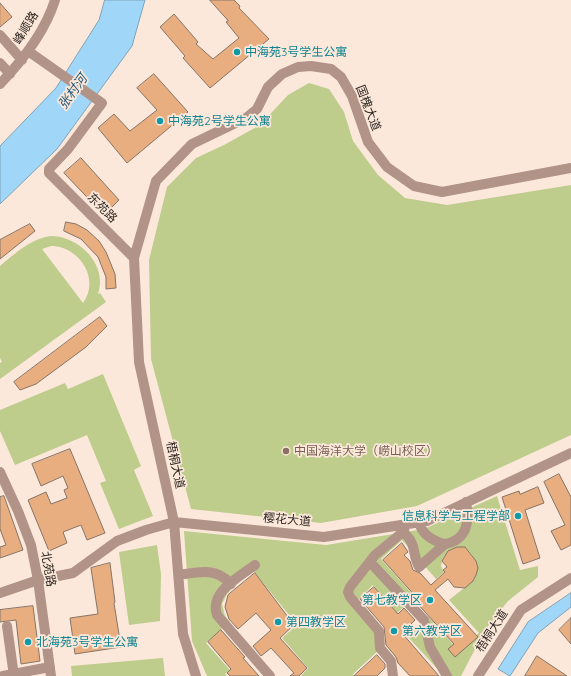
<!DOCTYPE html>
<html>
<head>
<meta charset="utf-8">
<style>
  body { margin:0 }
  canvas { display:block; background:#fbe8da }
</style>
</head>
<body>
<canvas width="571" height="676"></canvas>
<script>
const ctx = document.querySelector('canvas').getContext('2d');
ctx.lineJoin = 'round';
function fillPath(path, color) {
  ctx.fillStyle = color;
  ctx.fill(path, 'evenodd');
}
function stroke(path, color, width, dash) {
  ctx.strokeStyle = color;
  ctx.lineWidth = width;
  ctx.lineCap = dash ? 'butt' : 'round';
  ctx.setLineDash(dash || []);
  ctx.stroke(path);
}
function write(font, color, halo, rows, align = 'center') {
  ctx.font = font + ' Quicksand,"Noto Sans SC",sans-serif';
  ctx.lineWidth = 3.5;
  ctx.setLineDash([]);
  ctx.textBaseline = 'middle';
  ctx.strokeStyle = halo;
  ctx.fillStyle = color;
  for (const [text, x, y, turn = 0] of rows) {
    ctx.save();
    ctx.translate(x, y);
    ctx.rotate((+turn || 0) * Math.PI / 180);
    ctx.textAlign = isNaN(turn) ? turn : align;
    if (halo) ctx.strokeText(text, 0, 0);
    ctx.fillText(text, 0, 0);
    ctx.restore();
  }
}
fillPath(new Path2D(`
  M309,83l20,6 15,23 9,29 25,34 27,23 42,7 124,-20v250l-154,71 -96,17 -130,-14 -40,-150 -2,-99 18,-73 29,-29 28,-13 36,-20 28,-30z
  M52,236c28,1 56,29 46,58l2,-1 6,9 -106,77v-16l2,-1 -2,-4v-92c16,-13 31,-28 52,-30zM51,246c28,0 50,33 32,57l-41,-54z
  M103,374l38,92 -7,4 19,46 -34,13 -19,-46 6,-2 -19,-46 -72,30 -15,-34v-21l65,-27 3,6z
  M497,496l23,74 18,-4v11l-30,24 -23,29 -24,46h-17l-37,-40 21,-20 31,35 20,-18 -30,-33c21,-17 42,-27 16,-53l-17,4 -5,7 -2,8 3,6 -8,7 -34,-39 -21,19 34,38 -18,16 -24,-28 -20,19 23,27 3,19 -26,24 1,2h-53l7,-8 -26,-30 15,-13 -45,-56 -25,25 -5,10 3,12 5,6 -24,21 24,27 -5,4 2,2h-20l-15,-35 -8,-110 142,14 98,-16z
  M157,545l4,29 -1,47 -31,4 -10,-73z
  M163,658l2,18h-93l-1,-10z`), '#becc8c');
const water = new Path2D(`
  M105,0h40l-13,46 -75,103 -57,55v-58l56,-58 43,-68z
  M571,593v14l-33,26 -28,43 -12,-7 30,-47z`);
fillPath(water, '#a0d7f9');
stroke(water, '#7ea2b8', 1);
const building = new Path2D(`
  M210,0h24l6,6 -1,2 30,31 -59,49 -27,-30 2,-2 -25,-29 14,-13 24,28 -2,2 17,15 26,-21 -13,-16 2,-1z
  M0,3l12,14 -12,10z
  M154,74l34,38 -61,51 -29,-35 16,-14 16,17 27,-21 -20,-22z
  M81,158l38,42 -15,15 -40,-42z
  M66,222l10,2 11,6 12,11 7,11 9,22 1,14 -10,1v-12l-8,-20 -17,-18 -17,-8z
  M30,224l5,7 -35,28v-19z
  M100,317l7,9 -21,21 -50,37 -16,6 -6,-8z
  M70,449l35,84 -18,7 -6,-15 -18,7 4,11 -18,8 -21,-51 18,-8 5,12 16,-6 -3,-8 4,-2 -5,-12 -22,10 -9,-22z
  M559,474l12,23v48l-10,5 -10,-19 14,-6 -21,-43z
  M538,487l6,16 -19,7 15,48 -17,6 -21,-67 17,-6 1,3z
  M4,496l19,54 -23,8v-11l6,-2 -6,-16v-32z
  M402,543l6,9 -4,3 6,6 3,9 7,3 11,12 14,-13 -2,-2 4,-3 -5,-6 6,-10 9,-4h8l11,14 2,7 -2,7 -3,6 -8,7 -11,-1 -6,-8 -13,11 43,47 -23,20 -7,-8 6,-5 -39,-43 2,-3 -34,-38z
  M110,563l5,39 -1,1 7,44 -46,7 -5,-36 28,-4 -7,-46z
  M255,573l39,52 -14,13 27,30 -8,8h-9l4,-3 -23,-25 -10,8 -8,-10 18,-16 -15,-17 -18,16 -9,-10 -4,-12 3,-12z
  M374,587l24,27 6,-6 11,12 -13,13 37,43h-29l-12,-13 -2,-6 -10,-12 -2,-18 -24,-28z
  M33,606l7,55 -19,3 -5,-44 -16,2v-12z
  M571,618v26l-12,-14z
  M221,630l24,27 -2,1 16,18h-29l-3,-3 4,-4 -23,-27z
  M377,655l8,9v4l-8,8h-23z
  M537,656l30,20h-42z`);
fillPath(building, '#e9ae80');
stroke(building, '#857467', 1);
stroke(new Path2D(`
  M0,35l22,25
  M28,51l74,52 -34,46 -19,20v4l85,85
  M0,63l10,11
  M0,84c23,-24 45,-52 55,-84
  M0,472l18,39 13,34 7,35 13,96
  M403,532c15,13 8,20 16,35l26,-23c-12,-3 -23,-9 -26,-22
  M445,544c22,-4 25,-22 21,-42
  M370,562l54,58 6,27 17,29
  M255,565c-16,12 -46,27 -38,50l53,61
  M179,575c20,-3 37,-8 52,9
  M0,593l38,-13 35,-7 44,-32 29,-11 28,-8 150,15 103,-16 144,-68
  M7,626l7,50
  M3,676l47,-9
  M196,676l-13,-42 -9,-112 -35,-160 -5,-104 22,-77 36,-37 54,-26 11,-9 11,-22 14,-13 16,-7 13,-1 20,3 10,8 11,19 16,46 19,25 27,19 28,6 129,-24
  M393,676l-2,-15 -11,-13 -1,-17 -29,-34 -2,-5 2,-5 25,-32 28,-23 3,-8
  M478,676l43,-66 50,-32`), '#b29388', 10);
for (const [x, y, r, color] of [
  [237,52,4,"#0f9aa8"],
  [160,121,4,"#0f9aa8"],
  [286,451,4,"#8d6e63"],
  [518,516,4,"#0f9aa8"],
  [430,600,4,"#0f9aa8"],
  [278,622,4,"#0f9aa8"],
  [394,631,4,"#0f9aa8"],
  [28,642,4,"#0f9aa8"]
]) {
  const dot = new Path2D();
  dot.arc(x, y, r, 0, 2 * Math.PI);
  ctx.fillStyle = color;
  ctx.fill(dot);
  stroke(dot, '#fbe8da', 1.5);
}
write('12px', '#2e2721', '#fbe8da', [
  ["峰顺路",26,28,-59],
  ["国槐大道",368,108,69],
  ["东苑路",102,208,45],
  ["梧桐大道",175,465,78],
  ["樱花大道",287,520,5],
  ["北苑路",48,569,80],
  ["梧桐大道",492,631,-57]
]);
write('12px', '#0d838f', '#fbe8da', [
  ["中海苑3号学生公寓",245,52],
  ["中海苑2号学生公寓",168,121],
  ["信息科学与工程学部",510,516,"right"],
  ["第七教学区",422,600,"right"],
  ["第四教学区",286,622],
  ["第六教学区",402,631],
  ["北海苑3号学生公寓",36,642]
], 'left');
write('12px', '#785e54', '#fbe8da', [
  ["中国海洋大学（崂山校区）",294,451]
], 'left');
write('italic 13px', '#255976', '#fbe8da', [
  ["张村河",73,92,-54]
]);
</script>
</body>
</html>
